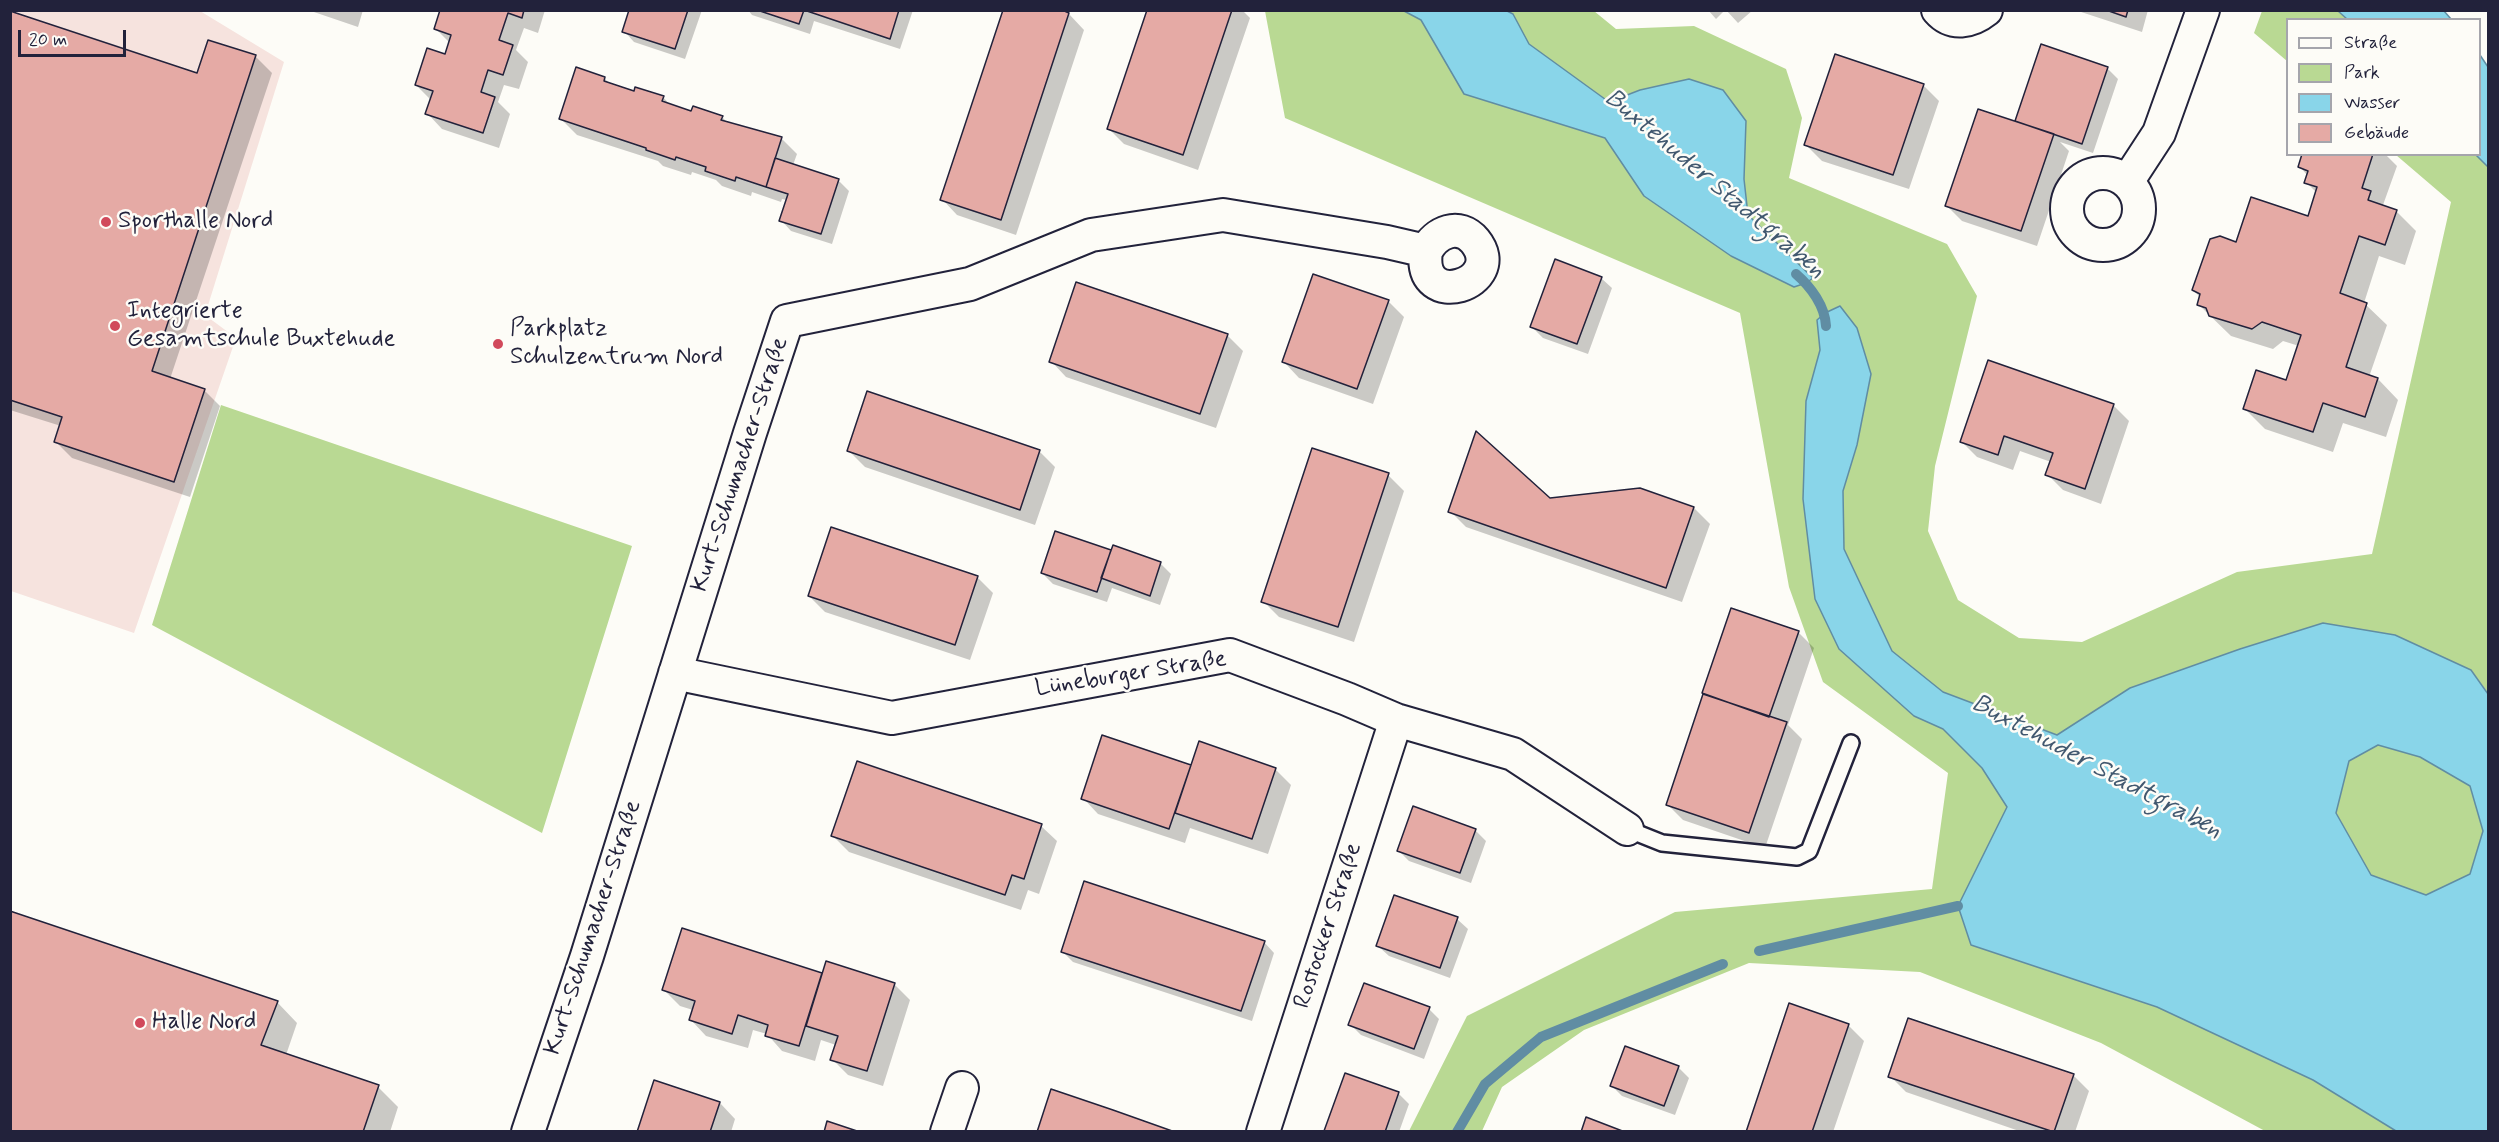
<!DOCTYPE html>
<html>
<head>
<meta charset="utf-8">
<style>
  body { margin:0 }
  #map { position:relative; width:2499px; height:1142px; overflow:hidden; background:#fdfcf7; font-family:Mynerve,sans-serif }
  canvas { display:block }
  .frame { position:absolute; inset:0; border:12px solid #22223b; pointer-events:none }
  .legend { position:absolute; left:2286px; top:18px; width:195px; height:138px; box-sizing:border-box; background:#fdfcf7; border:2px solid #a5a5ac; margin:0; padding:8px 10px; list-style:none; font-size:18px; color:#22223b }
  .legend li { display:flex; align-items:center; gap:12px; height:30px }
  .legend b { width:30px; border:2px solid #a5a5ac }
  .scale { position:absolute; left:18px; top:30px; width:108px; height:27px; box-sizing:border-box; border:3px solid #22223b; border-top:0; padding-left:8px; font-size:18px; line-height:21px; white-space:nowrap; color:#22223b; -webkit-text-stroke:4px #fdfcf7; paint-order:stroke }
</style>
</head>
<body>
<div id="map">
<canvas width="2499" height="1142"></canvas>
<div class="frame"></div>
<ul class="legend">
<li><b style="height:8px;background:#fdfcf7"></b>Straße</li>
<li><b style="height:16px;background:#b9d993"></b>Park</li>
<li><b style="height:16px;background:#89d5e9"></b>Wasser</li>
<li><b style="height:16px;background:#e5aaa5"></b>Gebäude</li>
</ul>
<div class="scale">20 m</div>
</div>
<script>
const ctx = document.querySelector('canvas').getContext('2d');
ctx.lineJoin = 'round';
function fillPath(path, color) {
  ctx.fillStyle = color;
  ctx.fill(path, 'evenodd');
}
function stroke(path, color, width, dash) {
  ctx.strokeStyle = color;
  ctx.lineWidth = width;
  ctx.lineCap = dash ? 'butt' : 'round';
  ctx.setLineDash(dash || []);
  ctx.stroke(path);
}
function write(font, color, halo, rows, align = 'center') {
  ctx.font = font + ' Mynerve,sans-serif';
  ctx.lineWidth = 5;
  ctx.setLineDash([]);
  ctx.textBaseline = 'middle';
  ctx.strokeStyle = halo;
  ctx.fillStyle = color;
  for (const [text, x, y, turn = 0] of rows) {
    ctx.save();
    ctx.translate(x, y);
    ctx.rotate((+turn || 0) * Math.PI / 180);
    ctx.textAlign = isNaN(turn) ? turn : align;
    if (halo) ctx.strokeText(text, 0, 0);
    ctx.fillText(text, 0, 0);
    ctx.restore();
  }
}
fillPath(new Path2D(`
  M11,11h189l84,51 -79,253 31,23 -102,295 -123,-42z`), '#f6e3de');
fillPath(new Path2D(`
  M1265,11h329l22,18 78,-3 92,43 16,49 -13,60 158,66 30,52 -42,170 -7,65 30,69 61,38 63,4 155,-70 135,-18 79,-352 -55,-47h81l11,12v526l-17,-23 -148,-47 -83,26 -110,39 -73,47 -85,210 185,62 156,73 83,51h-131l-164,-88 -181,-71 -171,-9 -165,67 -82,57 -20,44h-73l58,-115 208,-104 257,-23 16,-116 -125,-91 -34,-95 -49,-274 -455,-195z
  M2262,11h81l9,8 -64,1 -1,41 -33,-28z
  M221,405l411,141 -90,287 -390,-208z
  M2378,745l42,12 50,29 13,45 -13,43 -44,21 -55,-19 -35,-63 13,-52z`), '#b9d993');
const water = new Path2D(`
  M1404,11h103l6,3 16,30 80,58 31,-12 49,-11 34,11 23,31 -2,58 4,36 65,63 -7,5 -12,4 -63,-31 -87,-60 -39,-58 -141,-44 -43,-74z
  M2338,11h106l7,8h-104z
  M2480,55l8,12v100l-12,-12 4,-1z
  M1840,306l17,22 14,46 -14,71 -14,46 1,58 48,102 51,41 114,43 73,-47 110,-39 83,-26 72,12 76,35 17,24v437h-92l-83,-51 -156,-73 -186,-62 -13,-39 49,-99 -25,-39 -39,-39 -29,-13 -75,-67 -24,-50 -12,-100 3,-98 14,-51 -3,-30 8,-7zM2378,745l42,12 50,29 13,45 -13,43 -44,21 -55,-20 -35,-62 13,-52z`);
fillPath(water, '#89d5e9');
stroke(water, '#608da3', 1.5);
fillPath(new Path2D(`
  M308,10h55l-5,17z
  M441,10h104l-7,23 -14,-5 -8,22 12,12 -9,27 -15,-4 -6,17 12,12 -11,34 -57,-19 -15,-16 4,-13 -15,-15 29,-29 5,-13 -15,-15z
  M631,10h71l-17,49 -51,-17 -10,-11z
  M748,10h165l-13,39 -86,-28 -4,13 -58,-19z
  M1148,10h94l8,8 -52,152 -74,-26 -16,-16z
  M1708,10h17l-9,9z
  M1726,10h27l-15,13z
  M2075,10h73l-6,22z
  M1069,14l15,16 -68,205 -59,-20 -15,-16z
  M10,15l188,59 11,-32 47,15 16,16 -102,306 34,11 16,16 -30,91 -118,-39 -16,-16 5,-16 -51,-16z
  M2042,46l65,22 11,11 -25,74 -33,-11 9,9 -32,95 -75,-25 -16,-16 70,-82z
  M604,78l7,7 24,8 28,4 8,9 21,6 30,5 6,6 53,15 16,16 -4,11 45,15 11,11 -17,53 -41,-13 -10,-11 6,-20 -5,-1 -1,3 -29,-10 -1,4 -29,-10 -6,-6 -24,-8 -1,3 -28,-9 -5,-5 -81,-26 -16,-16z
  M1923,85l16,16 -30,88 -87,-28 -16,-16z
  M2304,154h81l12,12 -14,39 13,6 20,20 -11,34 -26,-9 -15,47 23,22 -18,52 9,2 20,21 -12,37 -43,-14 -10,29 -68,-23 -21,-21 43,-26 12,-36 -16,-5 -10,8 -42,-13 -33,-32 3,-6 -8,-8 44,-46 72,-26 8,-25 -11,-11 2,-6 -8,-9z
  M1601,278l11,10 -24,66 -45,-16 -11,-11z
  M1388,301l16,16 -31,87 -74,-26 -15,-16z
  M1227,335l16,16 -27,77 -150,-51 -15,-16z
  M2113,405l16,16 -28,83 -38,-14 -16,-16 4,-12 -31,-11 -7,19 -36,-13 -16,-16z
  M849,451h190l16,16 -20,58 -170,-58z
  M1388,475l16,16 -50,151 -75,-25 -16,-16z
  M1640,489l54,19 16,16 -28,78 -216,-75 -16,-16z
  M1056,533l56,18 48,12 11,11 -11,31 -48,-17 -5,14 -54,-18 -11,-11z
  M977,577l16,16 -23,67 -145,-48 -16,-16z
  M1732,610l66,22 16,16 -26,77 14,14 -37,109 -82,-28 -16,-16z
  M1103,736l89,31 83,2 16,16 -23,69 -78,-26 -5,15 -87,-29 -15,-16z
  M1041,826l16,15 -18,53 -11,-4 -7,20 -172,-58 -16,-16z
  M1475,830l11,11 -15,42 -62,-22 -11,-11z
  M1457,919l11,10 -18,49 -61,-22 -11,-10z
  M683,930l140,45 71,9 16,16 -27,86 -35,-11 -16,-16 4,-14 -15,-5 -6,21 -33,-10 -15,-17 -14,-4 -5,18 -42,-12 -15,-16 2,-10 -13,-4 -16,-16z
  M1264,942l10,11 -22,68 -179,-59 -10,-10z
  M277,1002l20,21 -11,32 92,32 20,20 -8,25h-380z
  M1429,1009l10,10 -15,40 -63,-24 -11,-11z
  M1848,1025l16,16 -31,91h-86z
  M1678,1067l11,11 -14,37 -53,-19 -10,-10z
  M2073,1075l16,16 -14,41h-53l-116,-40 -16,-16z
  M1398,1093l11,11 -10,28 -73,-1z
  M720,1103l15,16 -4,13h-92z`), '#0003');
stroke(new Path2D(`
  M1796,274c15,13 29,32 30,52
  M1759,951l199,-45
  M1457,1132l28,-48 56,-47 182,-73`), '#608da3', 10);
const building = new Path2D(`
  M440,10h84l-2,8 -14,-5 -9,27 14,5 -10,30 -15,-5 -7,22 14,5 -12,36 -58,-19 8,-23 -18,-6 12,-37 18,6 6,-19 -17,-6z
  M629,10h59l-13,39 -53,-17z
  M757,10h47l-5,14z
  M804,10h95l-9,29z
  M1003,10h59l7,3 -68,207 -61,-20z
  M1147,10h85l-49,145 -76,-26z
  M2106,10h22l-2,7z
  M10,11l187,62 11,-33 48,15 -104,316 53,18 -31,93 -120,-40 8,-25 -52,-17z
  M2041,44l67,23 -26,77 -67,-23z
  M1835,54l89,30 -31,91 -89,-30z
  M576,67l29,10 -1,4 30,10 1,-4 29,9 -2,5 29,10 2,-5 30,10 -2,4 61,17 -16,50 -30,-10 -1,4 -30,-10 1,-4 -30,-10 -1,3 -29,-10v-2l-87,-29z
  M1978,109l76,25 -33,97 -76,-25z
  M2302,154h71l-11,34 9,3 -3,9 29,10 -12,35 -26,-9 -19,57 27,10 -21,64 32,11 -13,39 -42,-14 -10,29 -70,-23 13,-39 30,10 15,-45 -39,-13 -10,7 -43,-13 -3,-8 -9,-3 3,-11 -8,-4 18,-51 10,-3 16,6 15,-45 57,19 9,-29 -13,-4 4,-12 -10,-4z
  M775,158l64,21 -18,55 -42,-13 9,-27 -22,-7z
  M1555,259l47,18 -25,67 -47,-17z
  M1313,274l76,26 -32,89 -75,-27z
  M1076,282l152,52 -28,80 -151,-52z
  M1988,360l126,44 -29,85 -40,-14 8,-22 -49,-17 -6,19 -38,-13z
  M867,391l173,59 -20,60 -173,-59z
  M1476,431l74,67 90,-10 54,19 -28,81 -218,-76z
  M1312,448l77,25 -51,154 -77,-25z
  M831,527l147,49 -23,69 -147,-49z
  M1055,531l56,19 -14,42 -56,-19z
  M1113,545l48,17 -11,34 -49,-18z
  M1731,608l68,23 -30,86 -67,-24z
  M1703,694l84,28 -38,111 -83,-28z
  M1102,735l89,30 -22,64 -88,-30z
  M1199,741l77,27 -24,71 -77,-26z
  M857,761l185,63 -18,55 -12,-4 -7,20 -174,-59z
  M1413,806l63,23 -16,44 -63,-22z
  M1084,881l181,60 -24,70 -180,-59z
  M1394,895l64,22 -18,51 -64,-22z
  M10,911l268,90 -17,44 118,40 -16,47h-353z
  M682,928l140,45 -23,73 -34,-10 3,-11 -30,-10 -6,19 -43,-14 6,-19 -33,-11z
  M826,961l69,22 -28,88 -37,-11 8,-24 -32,-10z
  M1364,983l66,24 -16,42 -66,-24z
  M1789,1003l60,21 -37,108h-66z
  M1908,1018l166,56 -20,58 -166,-55z
  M1625,1046l54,20 -15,40 -54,-20z
  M1345,1073l54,19 -14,40 -61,-1z
  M654,1080l66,22 -10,30h-73z
  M1051,1089l62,21 62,22h-138z
  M1586,1117l39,15h-44z
  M827,1121l33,11h-36z`);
fillPath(building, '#e5aaa5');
stroke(building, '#22223b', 1.5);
const service = new Path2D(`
  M1627,829l35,14 135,14 12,-6 42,-108`);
const minor = new Path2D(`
  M1938,10c14,16 33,12 48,0
  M2067 209a36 36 0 1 1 72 0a36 36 0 1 1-72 0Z
  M2127,182l32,-49 44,-123
  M675,673l217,45 338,-63 117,44 49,21 117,34 114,75
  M528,1132l59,-176 163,-523 37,-112 183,-37 121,-49 132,-20 164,27 39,9c-9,63 83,32 49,-10 -16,-19 -39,-9 -49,10
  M947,1132l15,-44
  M1263,1132l133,-412`);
stroke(service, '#22223b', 20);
stroke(minor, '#22223b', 36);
stroke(service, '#fdfcf7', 15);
stroke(minor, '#fdfcf7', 32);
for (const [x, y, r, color] of [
  [106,222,6,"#d1495b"],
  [115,326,6,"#d1495b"],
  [498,344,6,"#d1495b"],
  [140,1023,6,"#d1495b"]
]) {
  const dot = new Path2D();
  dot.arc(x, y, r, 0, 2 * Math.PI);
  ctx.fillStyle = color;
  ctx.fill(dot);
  stroke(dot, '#fdfcf7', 2);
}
write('24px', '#22223b', '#fdfcf7', [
  ["Sporthalle Nord",118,222],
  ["Integrierte",127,312],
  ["Gesamtschule Buxtehude",127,340],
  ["Parkplatz",510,330],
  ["Schulzentrum Nord",510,358],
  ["Halle Nord",152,1023]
], 'left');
write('24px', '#22223b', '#fdfcf7', [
  ["Kurt-Schumacher-Straße",741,465,-72],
  ["Lüneburger Straße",1131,675,-9],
  ["Rostocker Straße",1329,926,-72],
  ["Kurt-Schumacher-Straße",594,928,-72]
]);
write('italic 26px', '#41586f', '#fdfcf7', [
  ["Buxtehuder Stadtgraben",1714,185,40],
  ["Buxtehuder Stadtgraben",2096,768,28]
]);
</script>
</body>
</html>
